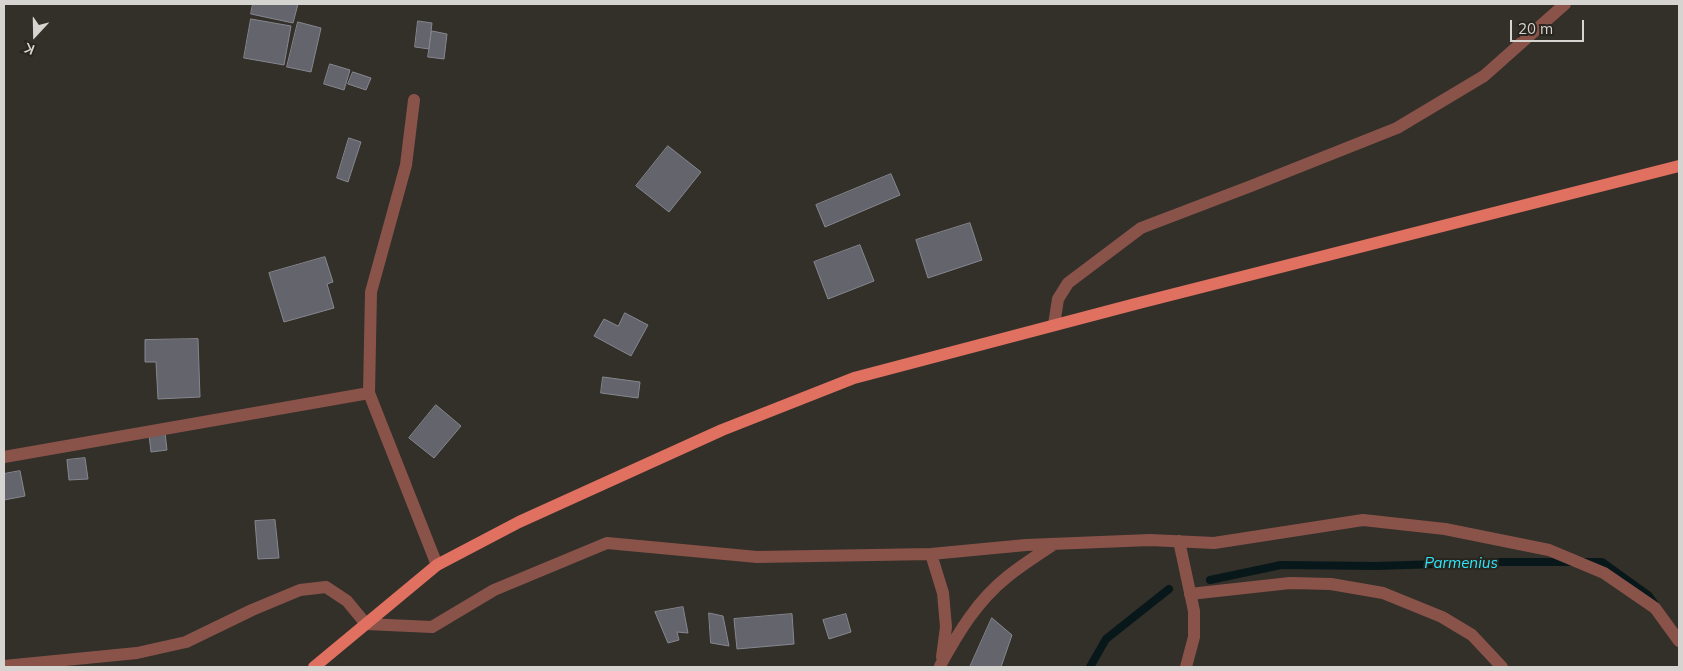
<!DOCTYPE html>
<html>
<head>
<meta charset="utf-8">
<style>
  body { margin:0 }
  #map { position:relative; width:1683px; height:671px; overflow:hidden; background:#33302a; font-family:Mulish,sans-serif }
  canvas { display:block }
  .frame { position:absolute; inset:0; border:5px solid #d6d4d0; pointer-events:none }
  .north { position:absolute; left:10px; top:10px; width:50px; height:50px; -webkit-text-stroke:4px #292620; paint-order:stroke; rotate:201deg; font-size:14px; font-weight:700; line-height:20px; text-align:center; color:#d6d4d0 }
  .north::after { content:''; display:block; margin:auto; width:18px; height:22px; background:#d6d4d0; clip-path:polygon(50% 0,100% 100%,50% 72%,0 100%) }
  .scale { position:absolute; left:1510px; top:20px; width:74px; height:22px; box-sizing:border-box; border:2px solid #d6d4d0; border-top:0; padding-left:6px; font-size:15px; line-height:18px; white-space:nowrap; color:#d6d4d0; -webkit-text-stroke:4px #292620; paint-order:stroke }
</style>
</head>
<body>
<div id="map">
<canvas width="1683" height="671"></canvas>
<div class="frame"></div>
<div class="north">K</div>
<div class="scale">20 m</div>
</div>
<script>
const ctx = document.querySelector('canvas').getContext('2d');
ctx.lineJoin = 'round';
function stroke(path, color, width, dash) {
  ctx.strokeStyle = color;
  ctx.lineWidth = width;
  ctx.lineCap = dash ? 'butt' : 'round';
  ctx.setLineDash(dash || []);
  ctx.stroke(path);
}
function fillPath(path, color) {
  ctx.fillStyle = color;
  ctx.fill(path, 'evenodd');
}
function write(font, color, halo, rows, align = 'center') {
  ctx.font = font + ' Mulish,sans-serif';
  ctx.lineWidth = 4;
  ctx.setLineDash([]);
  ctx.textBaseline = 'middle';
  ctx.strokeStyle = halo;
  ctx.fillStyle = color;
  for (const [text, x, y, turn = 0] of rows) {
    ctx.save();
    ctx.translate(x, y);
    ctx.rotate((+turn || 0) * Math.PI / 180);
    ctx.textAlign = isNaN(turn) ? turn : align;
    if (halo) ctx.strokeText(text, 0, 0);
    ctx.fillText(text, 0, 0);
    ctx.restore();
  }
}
stroke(new Path2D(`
  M1585,562h17l46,33 6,8
  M1210,580l71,-15 95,1 126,-4h69
  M1090,667l16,-28 63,-50`), '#08181a', 8);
const building = new Path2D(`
  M253,4h45l-5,19 -42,-9z
  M251,19l40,7 -7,39 -40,-7z
  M418,21l14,2 -3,26 -14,-2z
  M298,22l23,6 -10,44 -24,-5z
  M432,31l15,3 -3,25 -16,-2z
  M330,64l20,6 -6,20 -20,-6z
  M353,72l18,6 -5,12 -18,-6z
  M349,138l12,4 -13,40 -11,-4z
  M668,146l33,26 -32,40 -33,-26z
  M891,174l9,21 -75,32 -9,-22z
  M970,223l12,37 -54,18 -12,-38z
  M860,245l14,36 -46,18 -14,-37z
  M325,257l8,25 -6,2 7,24 -50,14 -15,-49z
  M625,313l23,12 -17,31 -37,-20 10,-17 14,7z
  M198,339l2,58 -42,2 -2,-37h-11v-22z
  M603,377l37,5 -2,16 -37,-5z
  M436,405l25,21 -27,32 -25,-20z
  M165,433l2,17 -16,2 -2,-17z
  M85,458l3,21 -19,1 -2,-20z
  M20,471l5,25 -21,4v-26z
  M275,520l4,38 -21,1 -3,-38z
  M683,607l5,26 -11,-1 2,8 -11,3 -13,-31z
  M709,613l14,3 6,30 -18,-3z
  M792,614l2,30 -57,5 -3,-30z
  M846,614l5,18 -22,7 -6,-19z
  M992,618l20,17 -11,32h-31z`);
fillPath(building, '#64656c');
stroke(building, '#86878f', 1);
stroke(new Path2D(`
  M414,100l-8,65 -35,127 -2,101 68,172
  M1054,325l4,-26 10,-16 73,-55 110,-42 146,-58 87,-52 81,-72
  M4,457l365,-64
  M1179,541l15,70v26l-8,30
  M931,554l12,39 3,34 -4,30
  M1190,594l100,-11 41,1 52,9 59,24 30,18 30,32
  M4,666l133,-13 49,-11 66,-32 48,-20 26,-3 21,14 19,23 66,3 62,-37 113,-47 150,14 174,-3 95,-9 124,-5 64,3 149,-23 82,9 104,21 55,23 51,35 24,33
  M940,666c18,-33 37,-65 67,-89 15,-12 31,-22 47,-33`), '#8a534a', 12);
stroke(new Path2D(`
  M314,667l123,-102 82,-43 203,-92 132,-52 285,-75 540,-137`), '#e07060', 12);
write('italic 15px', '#2ee7fb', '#292620', [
  ["Parmenius",1461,563]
]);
</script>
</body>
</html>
